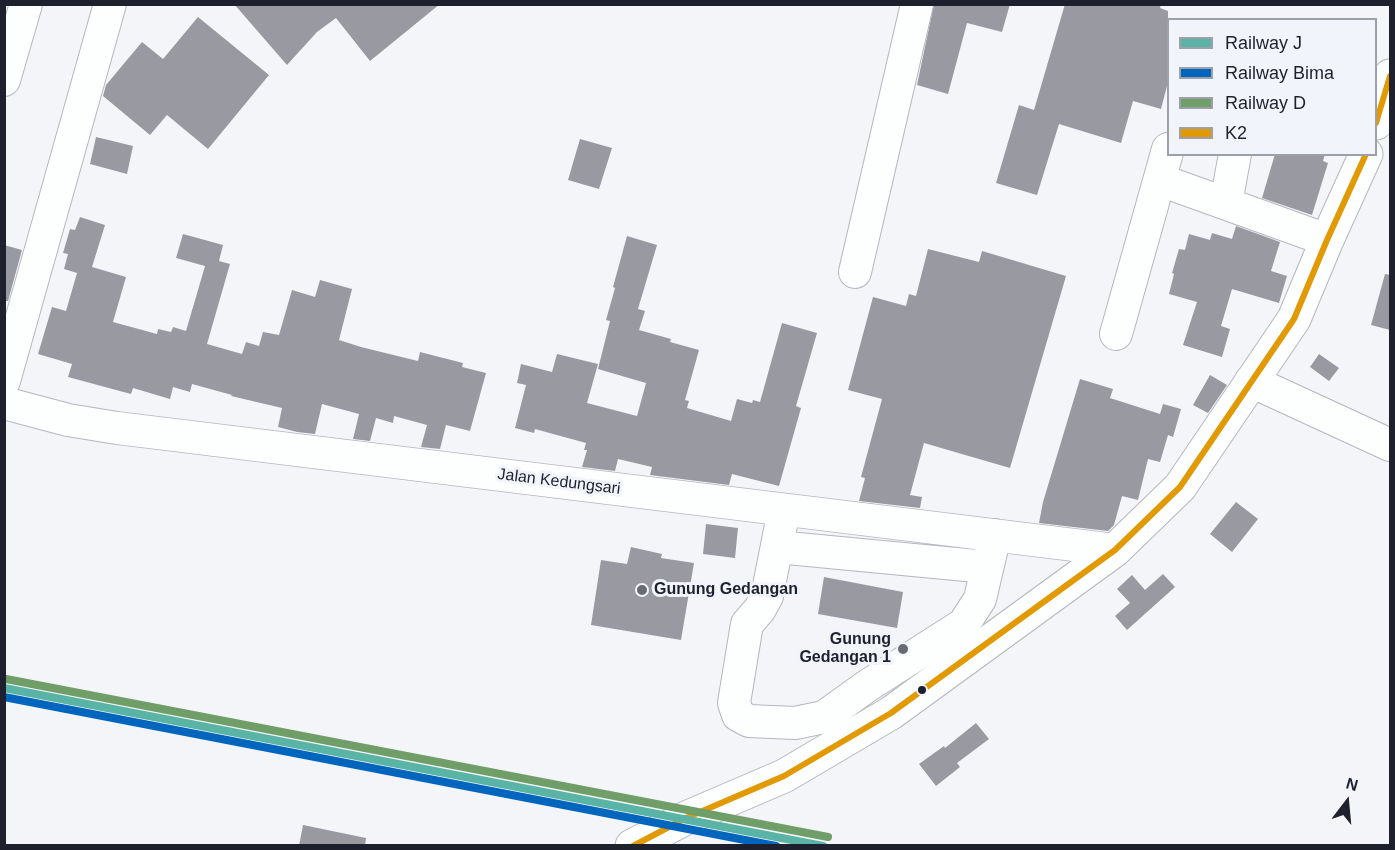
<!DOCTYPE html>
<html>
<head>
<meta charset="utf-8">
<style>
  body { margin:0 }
  #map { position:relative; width:1395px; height:850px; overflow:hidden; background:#f4f5f9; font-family:Arial,sans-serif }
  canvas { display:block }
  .frame { position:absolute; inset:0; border:6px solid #1e202d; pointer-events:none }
  .legend { position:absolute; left:1167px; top:18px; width:210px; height:138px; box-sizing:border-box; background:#f2f4fb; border:2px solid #9d9fa9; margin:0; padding:8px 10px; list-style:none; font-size:18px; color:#1e202d }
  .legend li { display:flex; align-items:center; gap:12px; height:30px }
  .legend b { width:30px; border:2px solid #9d9fa9 }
  .north { position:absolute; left:1317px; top:772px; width:60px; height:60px; -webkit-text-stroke:4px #f2f4fb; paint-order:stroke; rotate:16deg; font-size:16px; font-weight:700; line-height:24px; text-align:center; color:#1e202d }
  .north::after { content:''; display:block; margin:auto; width:21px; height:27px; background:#1e202d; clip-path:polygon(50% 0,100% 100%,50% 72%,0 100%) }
</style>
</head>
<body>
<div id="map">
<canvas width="1395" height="850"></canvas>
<div class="frame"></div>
<ul class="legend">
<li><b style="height:8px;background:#59b4a6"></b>Railway J</li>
<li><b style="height:8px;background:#0065bd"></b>Railway Bima</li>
<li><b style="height:8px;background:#6f9e68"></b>Railway D</li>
<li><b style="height:8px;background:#e19904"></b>K2</li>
</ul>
<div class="north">N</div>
</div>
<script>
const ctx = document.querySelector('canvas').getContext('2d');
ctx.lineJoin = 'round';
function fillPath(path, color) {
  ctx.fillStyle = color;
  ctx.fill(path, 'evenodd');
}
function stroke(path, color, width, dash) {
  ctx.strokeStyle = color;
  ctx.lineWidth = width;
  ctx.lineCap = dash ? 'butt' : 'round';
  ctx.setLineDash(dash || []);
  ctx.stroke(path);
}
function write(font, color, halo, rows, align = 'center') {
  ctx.font = font + ' Arial,sans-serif';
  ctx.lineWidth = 6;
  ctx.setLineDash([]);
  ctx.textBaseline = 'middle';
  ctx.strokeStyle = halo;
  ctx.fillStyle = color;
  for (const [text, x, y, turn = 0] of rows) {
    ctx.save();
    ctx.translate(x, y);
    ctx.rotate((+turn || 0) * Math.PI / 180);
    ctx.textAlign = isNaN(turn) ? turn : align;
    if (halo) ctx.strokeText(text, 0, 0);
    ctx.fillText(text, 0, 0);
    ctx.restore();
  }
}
fillPath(new Path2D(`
  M234,4h206l-70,57 -34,-43 -19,14 -30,33z
  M934,4h76l-8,28 -35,-9 -19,71 -31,-9z
  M1065,4h96l-1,4 8,3v71l-7,27 -28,-8 -12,42 -62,-19 -22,71 -41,-12 23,-78 15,5z
  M198,17l71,58 -61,74 -41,-34 -17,20 -47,-39 3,-11 36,-43 21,17z
  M96,137l37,9 -6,28 -37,-10z
  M580,139l32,9 -13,41 -31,-9z
  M1275,154h50l-2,7 5,2 -16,52 -50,-17z
  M80,217l25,8 -13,42 34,10 -13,45 44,12 1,-5 13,3 2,-5 13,4 19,-65 -29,-8 7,-24 40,11 -4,16 11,3 -23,80 35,10 4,-12 13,4 4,-14 16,3 13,-45 23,7 5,-17 32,9 -13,51 22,7 57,14 2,-9 43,11 -1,4 24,6 -16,58 -24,-6 -6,24 -19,-2 6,-22 -33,-9 -1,7 -17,-5 -6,23 -17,-2 6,-25 -37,-10 -7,30 -18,-2 -19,-5 4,-19 -51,-12 1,-1 -40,-11 -2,8 -17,-5 -3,12 -37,-11 -2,6 -63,-17 4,-13 -34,-10 14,-47 14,4 11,-38 -13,-4 4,-15 -5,-1 7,-24 5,1z
  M1236,226l44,16 -9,29 16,5 -8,27 -47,-14 -11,37 9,3 -8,28 -39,-12 14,-43 -28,-8 5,-20 -2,-1 7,-24 6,1 4,-16 21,6 2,-7 20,6z
  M627,236l30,9 -19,64 7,2 -6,19 32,9 -1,3 29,8 -14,50 4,1 -2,7 44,13 6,-22 15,4 1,-3 7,2 22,-79 35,10 -21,73 5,2 -22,78 -47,-12 -3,11 -79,-10 2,-8 -34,-8 -3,12 -33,-4 5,-17h-3l2,-7 -51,-14 -1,4 -19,-5 11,-43 -9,-2 4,-19 31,8 5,-18 41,10 -11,39 50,13 9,-33 -48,-14 12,-48 -4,-1 9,-32 -2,-1z
  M4,245l18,5 -14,51h-4z
  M928,249l51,13 3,-11 84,25 -56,192 -86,-25 -14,52 12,2 -2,11 -61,-7 6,-23 -4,-1 21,-78 -34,-9 25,-93 33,9 3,-12 7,2z
  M1385,274l5,1v55l-19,-5z
  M1319,354l20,14 -10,13 -19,-14z
  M1210,375l17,10 -19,28 -15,-8z
  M1080,379l33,10 -3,9 50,16 3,-10 18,5 -8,28 -5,-2 -8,27 -12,-3 -10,41 -16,-4 -8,29 -6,6 -69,-8 4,-21z
  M1236,502l22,17 -26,33 -22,-18z
  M706,524l32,4 -3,30 -32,-4z
  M631,547l31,7 -1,4 33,5 -13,77 -90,-15 10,-65 26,4z
  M1163,574l12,13 -48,43 -12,-14 15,-13 -13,-14 15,-14 13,15z
  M824,577l79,15 -6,36 -79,-14z
  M976,723l13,16 -32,24 3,4 -24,19 -17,-22 25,-18 1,2z
  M303,825l63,13 -1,8h-66z`), '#999aa1');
const minor = new Path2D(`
  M4,80l22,-76
  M1160,180l167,60
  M1226,203l9,-49
  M855,272l62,-268
  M1116,334l52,-185
  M4,381l106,-377
  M1251,381l139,64
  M4,403l64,17 49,8 998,122
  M784,510l-17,86 -7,13 -13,15 -13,79 4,12 11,6 46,2 29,-6 43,-31 97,-62 16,-25 15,-64
  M777,547l210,20`);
const highway = new Path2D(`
  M1376,123l14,-47
  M632,846l54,-28 98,-42 107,-63 224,-163 65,-63 114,-168 33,-79 39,-86`);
stroke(minor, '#b5b7bf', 34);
stroke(highway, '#b5b7bf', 35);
stroke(minor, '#fdfefe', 32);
stroke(highway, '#fdfefe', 33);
stroke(new Path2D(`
  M1376,123l14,-47
  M633,846l53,-28 98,-42 107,-63 224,-163 65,-63 114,-168 33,-79 39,-86`), '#e19904', 6);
stroke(new Path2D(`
  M4,688l819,158`), '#59b4a6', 8);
stroke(new Path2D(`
  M4,697l772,149`), '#0065bd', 8);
stroke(new Path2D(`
  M6,679l822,158`), '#6f9e68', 8);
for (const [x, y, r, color] of [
  [642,590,6,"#696b74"],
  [903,649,6,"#696b74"],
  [922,690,5,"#1e202d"]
]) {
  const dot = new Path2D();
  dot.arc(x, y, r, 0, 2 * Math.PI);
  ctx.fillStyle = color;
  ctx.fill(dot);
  stroke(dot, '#f2f4fb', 2);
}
write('16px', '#1e202d', '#f2f4fb', [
  ["Jalan Kedungsari",559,482,7]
]);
write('bold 16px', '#1e202d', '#f2f4fb', [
  ["Gunung Gedangan",654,590],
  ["Gunung",891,640,"right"],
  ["Gedangan 1",891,658,"right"]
], 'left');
</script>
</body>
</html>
